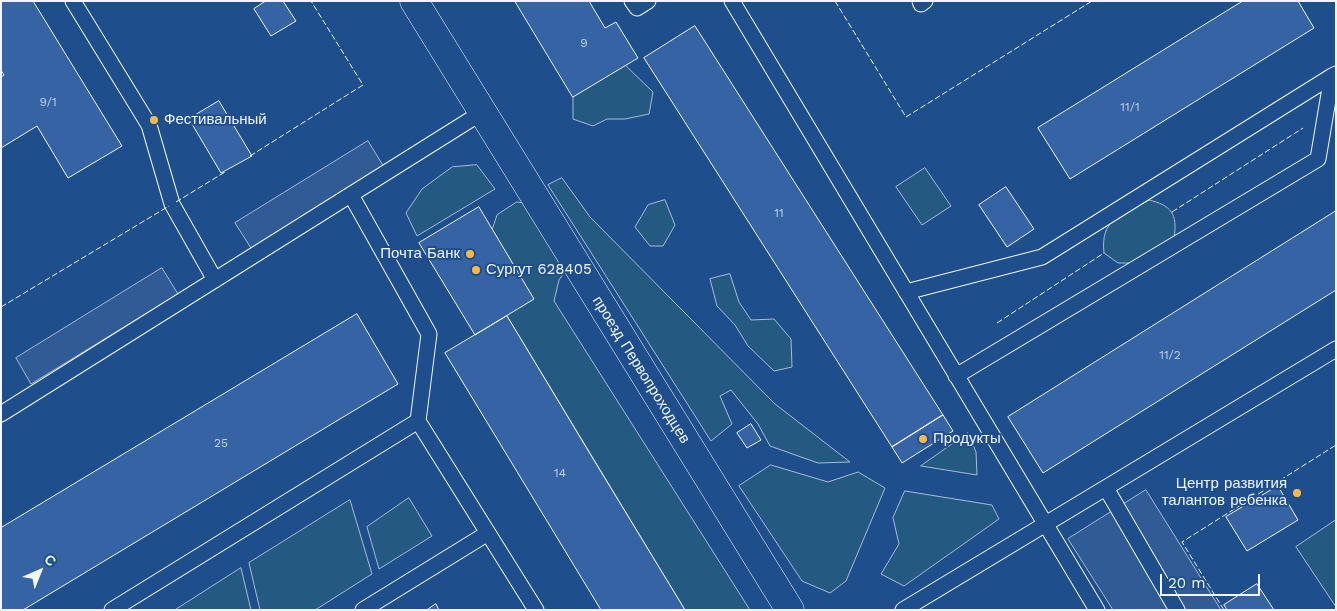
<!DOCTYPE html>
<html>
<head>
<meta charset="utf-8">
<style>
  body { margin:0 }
  #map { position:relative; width:1337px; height:611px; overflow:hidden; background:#1f4e8c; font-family:"Work Sans",sans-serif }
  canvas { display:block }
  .frame { position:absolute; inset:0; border:2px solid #f2f6ff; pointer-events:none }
  .north { position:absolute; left:15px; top:546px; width:50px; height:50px; -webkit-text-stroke:4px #1f4e8c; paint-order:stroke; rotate:44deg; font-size:14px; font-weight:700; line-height:20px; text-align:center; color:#f2f6ff }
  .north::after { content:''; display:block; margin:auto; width:18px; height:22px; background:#f2f6ff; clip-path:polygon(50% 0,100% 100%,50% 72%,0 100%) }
  .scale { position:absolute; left:1160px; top:574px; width:100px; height:22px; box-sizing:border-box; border:2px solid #f2f6ff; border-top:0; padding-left:6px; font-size:15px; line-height:18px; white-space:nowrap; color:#f2f6ff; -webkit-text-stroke:4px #1f4e8c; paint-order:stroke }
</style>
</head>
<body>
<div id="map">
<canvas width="1337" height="611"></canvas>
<div class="frame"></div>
<div class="north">С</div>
<div class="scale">20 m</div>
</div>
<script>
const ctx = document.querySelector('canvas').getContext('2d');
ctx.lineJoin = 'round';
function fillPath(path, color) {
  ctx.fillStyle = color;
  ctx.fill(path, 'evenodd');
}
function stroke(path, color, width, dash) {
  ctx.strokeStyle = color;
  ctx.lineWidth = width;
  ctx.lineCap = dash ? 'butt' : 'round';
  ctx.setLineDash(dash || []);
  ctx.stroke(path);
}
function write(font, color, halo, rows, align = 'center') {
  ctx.font = font + ' "Work Sans",sans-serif';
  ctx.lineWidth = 4;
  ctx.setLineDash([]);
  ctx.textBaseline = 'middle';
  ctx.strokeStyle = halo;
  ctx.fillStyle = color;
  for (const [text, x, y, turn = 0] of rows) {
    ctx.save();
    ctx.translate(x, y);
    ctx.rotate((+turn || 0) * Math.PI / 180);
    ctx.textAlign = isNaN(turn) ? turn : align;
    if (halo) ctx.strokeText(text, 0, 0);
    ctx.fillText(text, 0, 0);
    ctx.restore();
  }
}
const green = new Path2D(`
  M625,65l28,27 -4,22 -24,5h-18l-14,7 -20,-7v-22z
  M477,165l18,24 -78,47 -11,-23 16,-24 30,-22z
  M925,168l26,38 -29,19 -26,-38z
  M562,178l28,39 185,187 75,58 -32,1 -48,-17 -12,-22 -27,-34 -11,6 12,28 -21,17 -163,-256z
  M665,200l10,25 -12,21h-13l-15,-19 13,-22z
  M1149,200c22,5 29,14 25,38l-41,25h-15l-14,-10c-4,-35 18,-38 45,-53z
  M517,202l17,2 36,61 -11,15 -5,21 196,309h-65l-178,-294 -15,-86 5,-15z
  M730,274l9,28 12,18 23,-1 17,20 1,28 -18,4 -26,-25 -13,-21 -18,-19 -7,-27z
  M968,433l8,19 1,23 -56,-9z
  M771,465l57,17 30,-10 27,16 -39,93 -16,12 -28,-12 -63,-95z
  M905,491l87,14 7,14 -95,67 -23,-12 18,-30 -6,-26z
  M409,498l23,38 -53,33 -12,-42z
  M350,500l22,74 -57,36h-55l-11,-47z
  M1336,520v87l-40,-60z
  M241,568l10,42h-76z`);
fillPath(green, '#245a82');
stroke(green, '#a8bbd7', 1);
const parking = new Path2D(`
  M368,141l16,26 -133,81 -16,-25z
  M162,268l16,26 -147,90 -15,-26z
  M1146,490l75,120h-108l-45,-71z`);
fillPath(parking, '#305b95');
stroke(parking, '#a8bbd7', 1);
const building = new Path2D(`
  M1,1h32l89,145 -54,32 -31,-52 -36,22v-71l3,-2 -3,-5z
  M266,1h17l13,20 -25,15 -17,-27z
  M515,1h74l16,27 11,-6 22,36 -65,39z
  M1243,1h55l16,27 -244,151 -32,-51z
  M695,26l248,389 -51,32 -248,-389z
  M219,101l33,55 -31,17 -32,-54z
  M1006,187l28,42 -27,18 -28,-42z
  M479,207l55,92 -59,36 -56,-92z
  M1336,211v79l-293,183 -35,-56z
  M357,314l41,70 -375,226h-22v-82z
  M507,316l85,141 93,153h-84l-156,-257z
  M943,415l10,16 -51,32 -10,-16z
  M751,424l10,16 -14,8 -10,-15z
  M1278,486l20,34 -51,31 -21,-34z
  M1257,584l17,26h-47l-3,-5z
  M436,604l3,6h-12z`);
fillPath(building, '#3563a3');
stroke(building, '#f2f6ff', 1);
const lane = new Path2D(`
  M73,1l76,124 23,79 43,76
  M632,1l5,7 11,-7
  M732,1l365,609
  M920,1l1,3 4,-3
  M351,195l78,139 -11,87 118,189
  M906,292l136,-35 290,-181
  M956,376l362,-217 14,-83 4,-2
  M1,414l480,-301
  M1106,488l71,122
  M112,610l306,-189
  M363,610l125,-77
  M903,610l433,-261`);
const street = new Path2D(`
  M414,1l376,609`);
stroke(lane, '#f2f6ff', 17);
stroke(street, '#f2f6ff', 29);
stroke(lane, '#1f4e8c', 15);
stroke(street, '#1f4e8c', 28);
stroke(new Path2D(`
  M835,1l71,116 186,-116
  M250,156l113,-71 -52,-84
  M176,202l49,-30
  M1172,212l131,-84
  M1,307l168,-101
  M997,323l107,-70
  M1224,610l-42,-68 154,-97`), '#f2f6ff', 1, [6, 2.5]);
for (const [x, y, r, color] of [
  [154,120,5,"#ffb74d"],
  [470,254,5,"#ffb74d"],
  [476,270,5,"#ffb74d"],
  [923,439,5,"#ffb74d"],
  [1297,493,5,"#ffb74d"]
]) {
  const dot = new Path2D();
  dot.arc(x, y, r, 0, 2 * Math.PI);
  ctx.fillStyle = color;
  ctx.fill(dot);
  stroke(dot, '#1f4e8c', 2);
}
write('12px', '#c3d1e8', null, [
  ["9",584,43],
  ["9/1",48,102],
  ["11/1",1130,107],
  ["11",779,213],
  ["11/2",1170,355],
  ["25",221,443],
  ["14",560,473]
]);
write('15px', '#f2f6ff', '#1f4e8c', [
  ["Фестивальный",164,120],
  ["Почта Банк",460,254,"right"],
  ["Сургут 628405",486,270],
  ["Продукты",933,439],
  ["Центр развития",1287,484,"right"],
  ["талантов ребенка",1287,501,"right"]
], 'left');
write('15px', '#f2f6ff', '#1f4e8c', [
  ["проезд Первопроходцев",641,370,58]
]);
</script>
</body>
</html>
